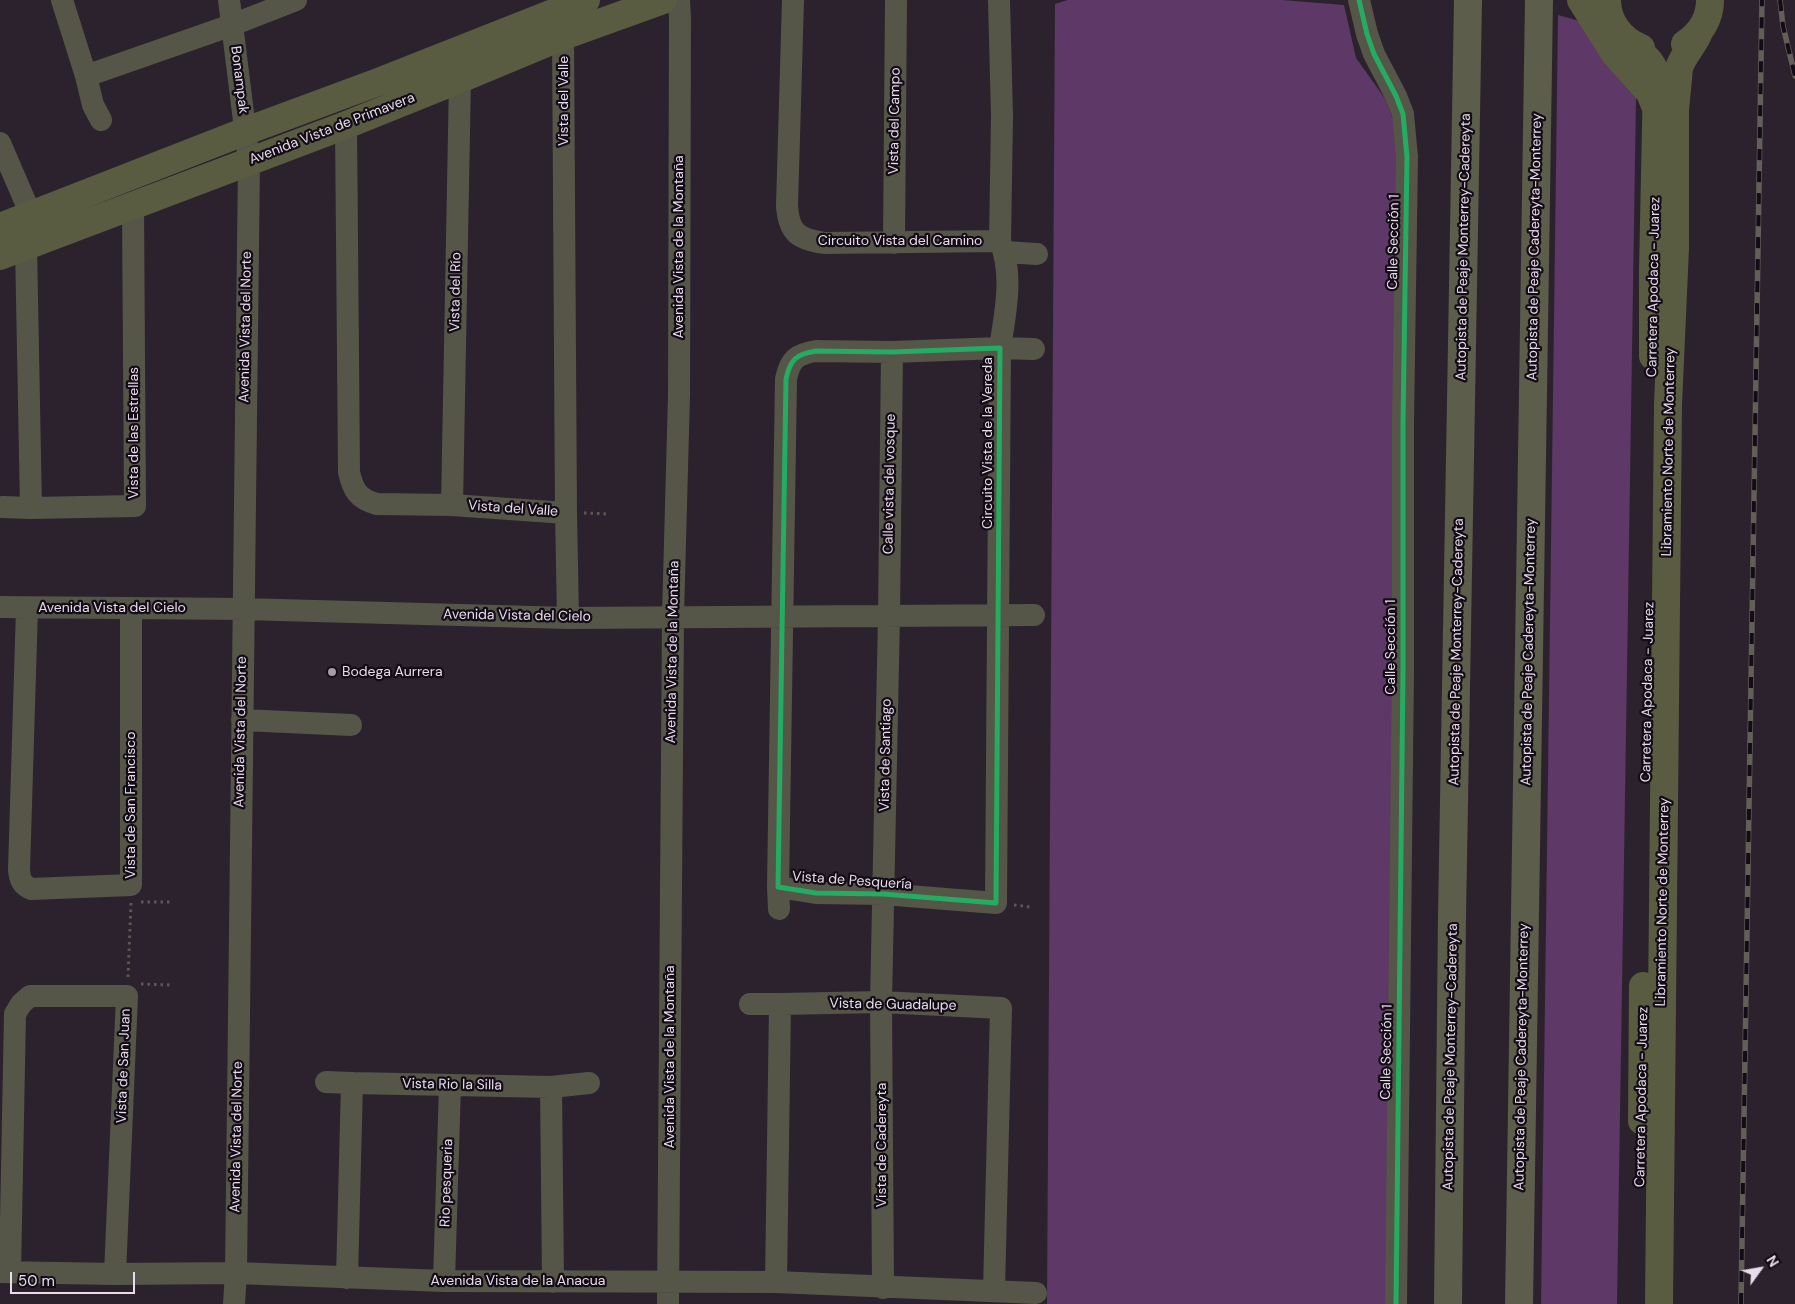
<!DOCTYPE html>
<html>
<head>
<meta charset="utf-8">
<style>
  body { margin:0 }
  #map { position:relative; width:1795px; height:1304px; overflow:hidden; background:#2c222e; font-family:"DM Sans",sans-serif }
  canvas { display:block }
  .north { position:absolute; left:1735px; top:1244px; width:50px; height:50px; -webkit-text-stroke:4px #130b15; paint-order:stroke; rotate:58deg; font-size:14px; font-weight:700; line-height:20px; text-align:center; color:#e8dbea }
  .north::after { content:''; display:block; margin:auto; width:18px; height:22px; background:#e8dbea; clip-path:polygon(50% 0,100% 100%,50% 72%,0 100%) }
  .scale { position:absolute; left:10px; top:1272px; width:125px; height:22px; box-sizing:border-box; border:2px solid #e8dbea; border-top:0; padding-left:6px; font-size:15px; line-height:18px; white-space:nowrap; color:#e8dbea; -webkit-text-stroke:4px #130b15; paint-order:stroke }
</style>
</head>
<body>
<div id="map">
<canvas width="1795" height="1304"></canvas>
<div class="north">N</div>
<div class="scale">50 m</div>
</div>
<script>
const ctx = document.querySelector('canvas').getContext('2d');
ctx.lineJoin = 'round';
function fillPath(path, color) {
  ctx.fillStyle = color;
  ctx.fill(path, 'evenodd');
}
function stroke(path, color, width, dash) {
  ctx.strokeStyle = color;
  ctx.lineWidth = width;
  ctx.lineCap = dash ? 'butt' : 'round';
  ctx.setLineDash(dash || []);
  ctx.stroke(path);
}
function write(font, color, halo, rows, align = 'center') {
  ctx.font = font + ' "DM Sans",sans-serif';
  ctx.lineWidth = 4.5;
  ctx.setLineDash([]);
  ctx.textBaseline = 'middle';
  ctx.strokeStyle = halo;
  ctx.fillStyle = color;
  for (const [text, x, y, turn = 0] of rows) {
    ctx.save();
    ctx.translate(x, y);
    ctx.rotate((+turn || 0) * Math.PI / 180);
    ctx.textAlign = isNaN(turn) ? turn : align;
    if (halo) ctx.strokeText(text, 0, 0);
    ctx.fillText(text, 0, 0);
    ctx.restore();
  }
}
fillPath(new Path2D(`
  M1068,0h214l62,5 12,53 30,42 14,39 -13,1165h-340l8,-1300z
  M1558,15l61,17 18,2 -20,1270h-76z`), '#5e3866');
stroke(new Path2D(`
  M584,513l25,1
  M141,902h32
  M1014,905l16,2
  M128,977l3,-74
  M141,984l30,1`), '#5b5952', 3, [2.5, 4]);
stroke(new Path2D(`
  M62,0l24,76 146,-51 64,-25
  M229,0l20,161 -13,1112 -2,31
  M793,0l-6,206c2,27 11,33 37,37l176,-2 2,-125 -3,-116
  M1359,0l8,34 7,20 22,42 7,18 4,43 -4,266v246l-7,635
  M86,76l7,29 8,15
  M346,125l3,347c4,18 9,27 28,32l75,1 114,8 -3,-477
  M0,143l31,72
  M1000,241c14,35 5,72 0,107l34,1
  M894,243l2,-243
  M26,246l5,262 104,-2 -2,-301
  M1005,252l32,2
  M1000,348l-4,555 -113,-9 -67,-1 -38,-6 8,-508c4,-20 11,-25 30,-28l76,1z
  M452,505l8,-426
  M2,507l29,1
  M566,513l2,105
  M0,607l243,2 325,9 466,-3
  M27,608l-8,262c1,10 3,15 12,19l100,-4v-277
  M242,720l109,5
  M778,887l1,22
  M750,1004h30
  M326,1082l26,1
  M551,1087l38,-4
  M0,1272l115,2 121,-1 208,8 332,1 260,11
  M10,1272l5,-258 6,-10 9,-8h97l-12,278
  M347,1278l5,-195 199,4 2,195
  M444,1281l6,-196
  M776,1282l4,-278 101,-2 120,6 -7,282
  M883,1288l-2,-286 8,-386 3,-264
  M668,1304l5,-688 6,-221 1,-376 -1,-19`), '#555548', 22);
stroke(new Path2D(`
  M1581,0l34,54 35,39 6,15
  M1607,0c0,22 14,40 34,48
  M1626,40c13,13 28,19 31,39l-4,192v85
  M1685,44c15,-10 25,-25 25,-44
  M0,227l246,-96 132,-49 208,-82
  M0,256l346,-131 114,-46 103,-43 100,-36
  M1642,1121l1,-135
  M1659,1304l9,-900 7,-156v-138l4,-42c4,-13 15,-23 20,-36`), '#595c41', 28);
stroke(new Path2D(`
  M1448,1304l4,-388 16,-916
  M1519,1304l20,-1304`), '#5c5d4a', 28);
const rail = new Path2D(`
  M1780,0l3,26 12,50
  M1741,1304l21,-1304`);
stroke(rail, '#615f58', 5.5);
stroke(rail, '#130b15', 4, [11]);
stroke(new Path2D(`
  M1359,0l8,34 7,20 22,42 7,18 4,43 -4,266v246l-7,635
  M1000,348l-4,555 -113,-9 -67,-1 -38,-6 8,-508c4,-20 11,-25 30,-28l76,1z`), '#26ab63', 5);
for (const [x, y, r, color] of [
  [332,672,5,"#a69aa8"]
]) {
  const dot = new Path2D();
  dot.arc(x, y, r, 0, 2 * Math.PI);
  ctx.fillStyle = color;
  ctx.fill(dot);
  stroke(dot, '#130b15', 2);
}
write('14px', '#e8dbea', '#130b15', [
  ["Bonampak",239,80,83],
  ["Vista del Valle",564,101,-90],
  ["Vista del Campo",895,121,-89],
  ["Avenida Vista de Primavera",332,129,-21],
  ["Circuito Vista del Camino",900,241],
  ["Calle Sección 1",1394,242,-89],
  ["Avenida Vista de la Montaña",679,247,-90],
  ["Autopista de Peaje Monterrey-Cadereyta",1464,247,-89],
  ["Autopista de Peaje Cadereyta-Monterrey",1535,247,-89],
  ["Carretera Apodaca - Juarez",1654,287,-89],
  ["Vista del Río",456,292,-89],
  ["Avenida Vista del Norte",246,327,-89],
  ["Vista de las Estrellas",134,433,-90],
  ["Circuito Vista de la Vereda",988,443,-90],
  ["Libramiento Norte de Monterrey",1669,452,-89],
  ["Calle vista del vosque",890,484,-89],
  ["Vista del Valle",513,509,4],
  ["Avenida Vista del Cielo",112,608],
  ["Avenida Vista del Cielo",517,616,1],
  ["Calle Sección 1",1391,647,-90],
  ["Avenida Vista de la Montaña",673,652,-89],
  ["Autopista de Peaje Monterrey-Cadereyta",1457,652,-89],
  ["Autopista de Peaje Cadereyta-Monterrey",1529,652,-89],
  ["Carretera Apodaca - Juarez",1648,692,-89],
  ["Avenida Vista del Norte",241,732,-89],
  ["Vista de Santiago",886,755,-89],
  ["Vista de San Francisco",131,805,-90],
  ["Vista de Pesquería",852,881,4],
  ["Libramiento Norte de Monterrey",1663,902,-89],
  ["Vista de Guadalupe",893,1005,1],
  ["Calle Sección 1",1387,1052,-89],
  ["Avenida Vista de la Montaña",670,1057,-90],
  ["Autopista de Peaje Monterrey-Cadereyta",1451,1057,-89],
  ["Autopista de Peaje Cadereyta-Monterrey",1522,1057,-89],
  ["Vista de San Juan",124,1066,-88],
  ["Vista Rio la Silla",452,1085,1],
  ["Carretera Apodaca - Juarez",1642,1097,-89],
  ["Avenida Vista del Norte",237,1137,-89],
  ["Vista de Cadereyta",882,1145,-90],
  ["Rio pesqueria",447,1183,-88],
  ["Avenida Vista de la Anacua",518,1281]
]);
write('14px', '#e8dbea', '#130b15', [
  ["Bodega Aurrera",342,672]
], 'left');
</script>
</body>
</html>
